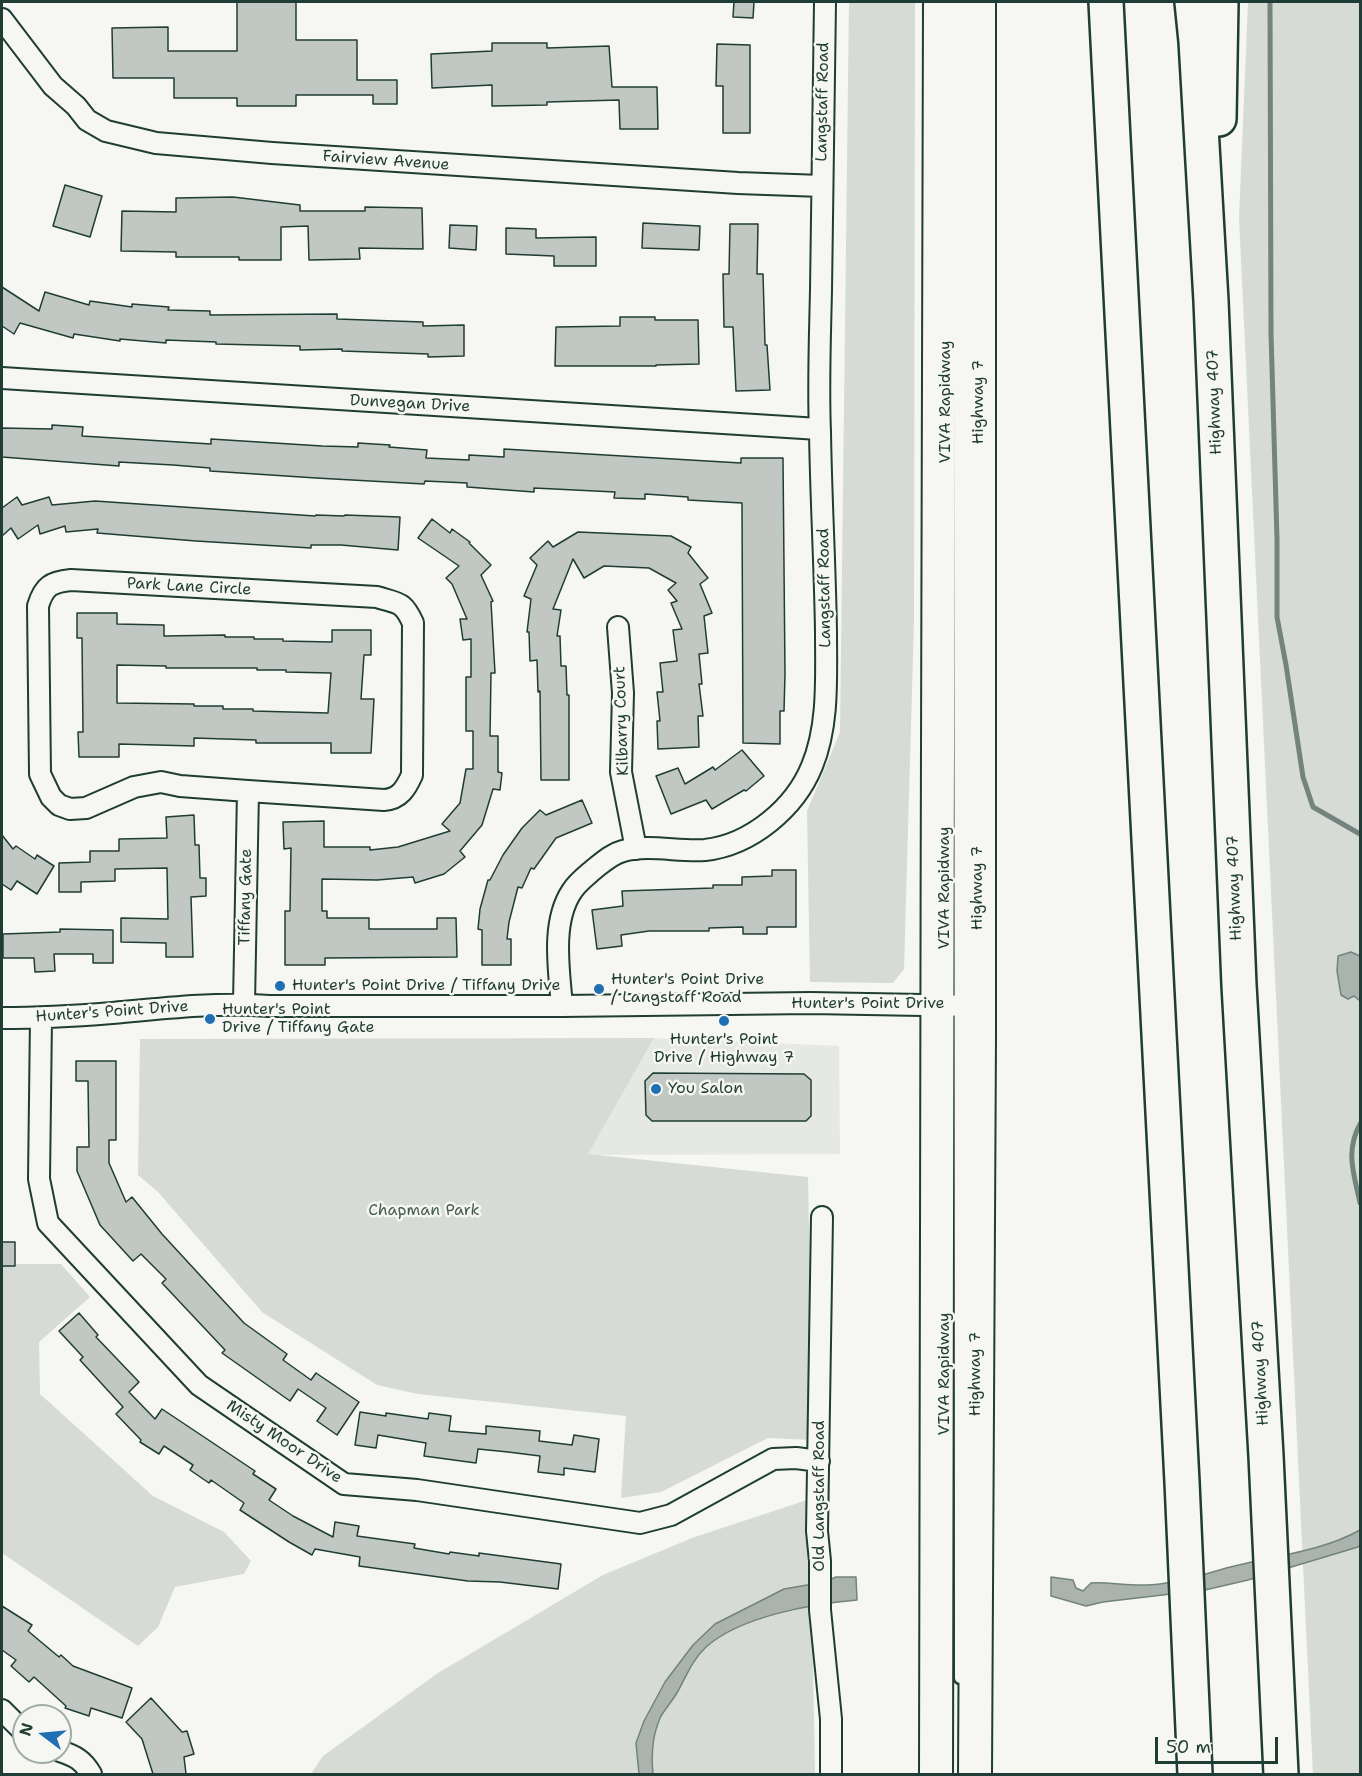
<!DOCTYPE html>
<html>
<head>
<meta charset="utf-8">
<style>
  body { margin:0 }
  #map { position:relative; width:1362px; height:1776px; overflow:hidden; background:#f6f6f2; font-family:"Shantell Sans",sans-serif }
  canvas { display:block }
  .frame { position:absolute; inset:0; border:3px solid #1f3d34; pointer-events:none }
  .north { position:absolute; left:12px; top:1704px; width:60px; height:60px; box-sizing:border-box; background:#f6f6f2; border:2px solid #a0aca6; border-radius:50%; rotate:286deg; font-size:16px; font-weight:700; line-height:24px; text-align:center; color:#1f3d34 }
  .north::after { content:''; display:block; margin:auto; width:21px; height:27px; background:#1f6fb2; clip-path:polygon(50% 0,100% 100%,50% 72%,0 100%) }
  .scale { position:absolute; left:1155px; top:1737px; width:123px; height:27px; box-sizing:border-box; border:3px solid #1f3d34; border-top:0; padding-left:8px; font-size:18px; line-height:21px; white-space:nowrap; color:#1f3d34; -webkit-text-stroke:4px #f6f6f2; paint-order:stroke }
</style>
</head>
<body>
<div id="map">
<canvas width="1362" height="1776"></canvas>
<div class="frame"></div>
<div class="north">N</div>
<div class="scale">50 m</div>
</div>
<script>
const ctx = document.querySelector('canvas').getContext('2d');
ctx.lineJoin = 'round';
function fillPath(path, color) {
  ctx.fillStyle = color;
  ctx.fill(path, 'evenodd');
}
function stroke(path, color, width, dash) {
  ctx.strokeStyle = color;
  ctx.lineWidth = width;
  ctx.lineCap = dash ? 'butt' : 'round';
  ctx.setLineDash(dash || []);
  ctx.stroke(path);
}
function write(font, color, halo, rows, align = 'center') {
  ctx.font = font + ' "Shantell Sans",sans-serif';
  ctx.lineWidth = 5;
  ctx.setLineDash([]);
  ctx.textBaseline = 'middle';
  ctx.strokeStyle = halo;
  ctx.fillStyle = color;
  for (const [text, x, y, turn = 0] of rows) {
    ctx.save();
    ctx.translate(x, y);
    ctx.rotate((+turn || 0) * Math.PI / 180);
    ctx.textAlign = isNaN(turn) ? turn : align;
    if (halo) ctx.strokeText(text, 0, 0);
    ctx.fillText(text, 0, 0);
    ctx.restore();
  }
}
fillPath(new Path2D(`
  M654,1038l185,8 1,108 -253,1z`), '#e6e8e4');
fillPath(new Path2D(`
  M849,2h66l-1,618 -10,349 -11,14 -83,-1 -3,-171 33,-79z
  M1248,2h112v1772h-47l-74,-1556z
  M654,1038l-66,116 220,23 5,263 -45,-2 -107,54 -40,6 5,-82 -208,-22 -41,-9 -115,-73 -104,-120 -20,-17 2,-136z
  M2,1264h59l29,33 -51,45 1,52 113,102 71,36 27,29 -7,13 -69,13 -17,40 -20,19 -136,-93z
  M810,1499l5,275h-504l12,-18 115,-83 165,-98 89,-37z`), '#d6dbd6');
const water = new Path2D(`
  M1351,952l9,4v45l-6,-5 -6,3 -7,-4 -4,-24 1,-15z
  M1360,1530v15l-2,2 -110,33 -43,10 -102,12 -17,4 -35,-10v-19l22,3 3,8 7,3 8,-8c19,-1 37,3 55,2 21,0 57,-10 77,-16 46,-13 96,-16 137,-39z
  M836,1577h20l1,23c-45,4 -116,16 -151,47 -14,13 -20,30 -29,46 -5,8 -11,15 -16,23 -9,19 -10,38 -8,58h-14l-3,-31 8,-22 21,-39 28,-37 22,-21 69,-35 41,-7z`);
fillPath(water, '#aab3ae');
stroke(water, '#72847d', 1.5);
stroke(new Path2D(`
  M1270,2l1,331 6,206v78l9,48 17,112 10,30 47,27
  M1360,1124c-15,28 -6,50 0,79`), '#72847d', 5);
const building = new Path2D(`
  M237,2h59v38h61v40h40v24h-24v-9h-77v11h-59v-8h-63v-20h-61l-1,-50 56,-1v24h69z
  M734,2h20l-1,16 -20,-1z
  M492,43h55v5l62,-2 3,41h45l1,42h-38l-1,-29 -72,2v3l-55,1v-21l-60,3 -1,-34 61,-3z
  M717,44l33,1v88h-27v-47h-7z
  M65,185l37,11 -12,41 -37,-11z
  M233,197l67,8v6h65v-4l57,1 1,41 -64,-1 1,11 -51,1 -1,-34 -27,1v33h-42v-3h-63v-5l-55,-1 1,-40 54,1v-14z
  M643,223l57,3 -1,24 -57,-2z
  M730,224h28l-1,50h6l2,71h2l3,45 -34,1 -3,-64h-9l-1,-53h6z
  M450,225l27,1 -1,24 -27,-2z
  M506,228l30,1v9l60,-1v29h-42v-10l-48,-2z
  M2,287l37,24 6,-19 44,13 1,-4 42,6v-3l37,3 -1,3 42,1v4l127,-1v5l86,3v4l41,-1v31l-36,1v-3l-86,-3v-2l-42,1v-4l-84,-2v-2l-50,-2v3l-46,-4v2l-46,-7 -1,4 -53,-15 -6,11 -12,-8z
  M620,317h35v3h43l1,44 -43,1v1h-101l1,-39 64,-1z
  M52,425l31,2 -1,9 129,8v-5l111,7 36,1v-4l32,2 -1,2 38,3 -1,8 43,2v-5l35,2v-8l237,14v-5h42l2,216 -1,37h-4v33l-37,-1 -1,-240 -54,-3v-3l-43,-3v5l-31,-1 1,-6 -81,-4v4l-67,-5v-4l-42,-2 -1,3 -108,-6 -106,-7v-3l-37,-3 -54,-3v4l-117,-9v-29l50,1z
  M17,497l5,8 27,-8 3,8 43,-4 220,15 1,-1 28,1 1,-1 55,2 -2,33 -57,-5h-30v3l-115,-7 -99,-8 1,-4 -32,3 -1,-6 -25,8 -2,-9 -20,14 -7,-11 -9,8v-28z
  M432,519l18,14 2,-4 18,13 -1,1 22,22 -10,10 12,26 -2,1 4,71h-4l-1,63h8v36l4,1 -2,17 -7,-1 -11,36 -22,26 5,6 -21,17 -29,9 -2,-6 -36,3 -55,-1v32h5v7h42v11h68v-11h19l1,39 -132,1v7h-40v-54h5l1,-63 -7,1 -1,-27 41,-1v26h46v3l28,-3 52,-16 -8,-7 18,-21 6,-34h7v-38h-7v-54h5v-38l-8,1 -3,-21h7l-15,-35 -6,-6 13,-12 -41,-28z
  M578,532l93,4 20,11 -3,6 20,25 -8,6 12,29 -8,3 4,37 -9,1 3,30h-3l4,32h-5l1,31 -41,2 -1,-28h3l-3,-29h6l-3,-29 17,-2 -4,-31 9,-1 -11,-26 6,-2 -9,-11 8,-7 -27,-15 -45,-2 -20,12 -11,-19 -20,50 8,1 -4,26h3l1,30h5l1,29h2v85h-28l-1,-89 -2,1 -1,-32 -7,1 -1,-29h-2l4,-33 -7,-3 13,-31 -7,-7 18,-17 5,6z
  M77,613h40v11l47,1v11l61,-1v2h29v2h29v2l49,1v-12h39v25h-7l-3,44h13l-3,54h-40v-10h-75v-3l-62,-2v8l-75,-2v13h-40l-1,-25h5l-1,-94h-5zM117,665l49,1v2h91v2h29v2l45,1 -3,40 -75,-2v-2h-30v-3h-29v-2l-77,-1z
  M742,750l22,26 -18,15 -2,-1 -32,19 -6,-9 -35,14 -15,-38 22,-8 7,16 28,-17 2,3z
  M582,800l10,23 -36,15 -22,31 -3,-1 -9,20 -4,-1 -9,35 -2,17h4v26h-29v-35l-4,-1 2,-20 8,-29h2l13,-25 19,-27 18,-18 6,5z
  M194,815l1,30h4l1,33h6v18l-15,1 2,60h-27v-14l-45,-1v-24l47,1 -1,-51 -52,1v12l-34,1v10h-22v-29l31,-1v-11h29v-12l48,-1 -1,-21z
  M2,835l11,14 3,-3 19,13 2,-4 17,11 -17,28 -20,-13 -6,9 -9,-6z
  M772,870h24v57h-29v7h-24v-7l-34,1v3h-60l-28,4 1,11 -25,3 -5,-39 31,-4 -1,-15 91,-3v-3h29v-8l30,-1z
  M60,929l53,1v33h-20v-9h-39l1,17 -20,1 -1,-14h-31v-24l57,-2z
  M76,1061h40v79h-7v23l17,39 6,-5 30,37 82,89 43,31 -4,6 28,20 5,-7 43,29 -22,33 -20,-14 9,-13 -28,-19 -8,12 -68,-48 3,-3 -63,-67 4,-4 -25,-25 -8,7 -33,-36 -23,-54v-24h12l-1,-66h-12z
  M653,1073l151,1 7,6v36l-5,5h-154l-6,-6 -1,-34z
  M2,1242h13v24h-13z
  M79,1313l19,22 -2,2 43,45 -10,10 26,27 7,-10 93,62 -2,3 23,15 -7,11 24,16 40,21 2,-15 24,4 -2,10 58,8 -1,4 35,6 1,-2 29,4v-3l82,11 -3,25 -58,-7 -32,-1 -109,-15 1,-9 -45,-8 -3,6 -23,-13 -49,-32 4,-7 -33,-23 -2,3 -19,-13 3,-5 -29,-19 -5,8 -19,-12 1,-2 -25,-26 7,-7 -43,-47 3,-3 -24,-26z
  M360,1412l26,4v-3l42,6 1,-6 22,3 -2,15 37,3v-8l54,5 -1,10 33,4 2,-10 25,4 -4,33 -31,-4v7l-26,-3 2,-16 -32,-4 -30,-3 -2,14 -52,-7 2,-13 -48,-8 -2,13 -21,-3z
  M2,1606l30,19 -4,6 31,26 2,-2 12,11 59,22 -10,30 -31,-10 -2,8 -24,-8 1,-2 -32,-29 -5,5 -18,-16 5,-6 -14,-10z
  M151,1698l31,34 5,-1 7,23 -10,3 2,17h-33l-11,-35 -16,-17z`);
fillPath(building, '#c1c8c3');
stroke(building, '#1f3d34', 1.5);
const lane = new Path2D(`
  M959,2c3,558 0,1117 1,1676`);
const street = new Path2D(`
  M2,19l51,67 23,20 11,14 19,11 50,12 116,10 466,30 84,3
  M2,378l817,51
  M71,580l306,17c22,7 26,4 36,26l-1,152c-6,13 -12,24 -28,25l-136,-9 -68,-5 -19,-4 -27,5 -48,21 -16,1 -11,-4 -8,-8 -11,-23 -2,-168c6,-20 13,-24 33,-26z
  M618,627l5,66 -2,79 15,77
  M244,1003l4,-212
  M562,1006c-3,-36 -11,-84 10,-115 5,-8 14,-15 21,-21 9,-7 18,-16 30,-19 26,-7 55,1 82,-1 46,-5 90,-42 107,-84 17,-41 14,-89 14,-134 -1,-67 -5,-133 -6,-200 -2,-47 0,-95 1,-142 1,-96 2,-192 4,-288
  M2,1018c37,0 73,-2 110,-5 53,-5 105,-11 157,-7h293l249,-3 167,3
  M41,1018l-2,161 9,44 151,162 145,99 73,6 223,33 31,-8 102,-56 23,-1 23,3
  M822,1217l-5,314 3,30v49l11,109v55
  M2,1710l22,22
  M60,1751c15,5 23,9 31,23`);
const primary = new Path2D(`
  M936,1774c0,-591 3,-1181 4,-1772
  M975,1774l4,-736v-1036`);
const highway = new Path2D(`
  M1106,2l76,1480 13,292
  M1192,2l4,39 15,260 28,684 27,471 15,318
  M1219,119l2,-117`);
stroke(lane, '#1f3d34', 15);
stroke(street, '#1f3d34', 24);
stroke(primary, '#1f3d34', 36);
stroke(highway, '#1f3d34', 38);
stroke(lane, '#f6f6f2', 10);
stroke(street, '#f6f6f2', 20);
stroke(primary, '#f6f6f2', 32);
stroke(highway, '#f6f6f2', 33);
for (const [x, y, r, color] of [
  [280,986,6,"#1f6fb2"],
  [599,989,6,"#1f6fb2"],
  [210,1019,6,"#1f6fb2"],
  [724,1021,6,"#1f6fb2"],
  [656,1089,6,"#1f6fb2"]
]) {
  const dot = new Path2D();
  dot.arc(x, y, r, 0, 2 * Math.PI);
  ctx.fillStyle = color;
  ctx.fill(dot);
  stroke(dot, '#f6f6f2', 2);
}
write('16px', '#1f3d34', '#f6f6f2', [
  ["Langstaff Road",823,102,-89],
  ["Fairview Avenue",386,161,4],
  ["VIVA Rapidway",946,402,-90],
  ["Highway 7",979,402,-90],
  ["Highway 407",1215,402,-92],
  ["Dunvegan Drive",410,404,3],
  ["Park Lane Circle",189,587,3],
  ["Langstaff Road",825,588,-91],
  ["Kilbarry Court",622,721,-92],
  ["VIVA Rapidway",945,888,-90],
  ["Highway 7",978,888,-90],
  ["Highway 407",1235,888,-92],
  ["Tiffany Gate",246,897,-89],
  ["Hunter's Point Drive",868,1004],
  ["Hunter's Point Drive",112,1012,-4],
  ["Highway 407",1261,1373,-93],
  ["VIVA Rapidway",945,1374,-90],
  ["Highway 7",976,1374,-90],
  ["Misty Moor Drive",284,1442,34],
  ["Old Langstaff Road",820,1496,-90]
]);
write('16px', '#1f3d34', '#f6f6f2', [
  ["Hunter's Point Drive",611,980],
  ["/ Langstaff Road",611,998],
  ["Hunter's Point Drive / Tiffany Drive",292,986],
  ["Hunter's Point",222,1010],
  ["Drive / Tiffany Gate",222,1028],
  ["Hunter's Point",724,1040,"center"],
  ["Drive / Highway 7",724,1058,"center"],
  ["You Salon",668,1089]
], 'left');
write('16px', '#445d54', '#f6f6f2', [
  ["Chapman Park",424,1211]
]);
</script>
</body>
</html>
